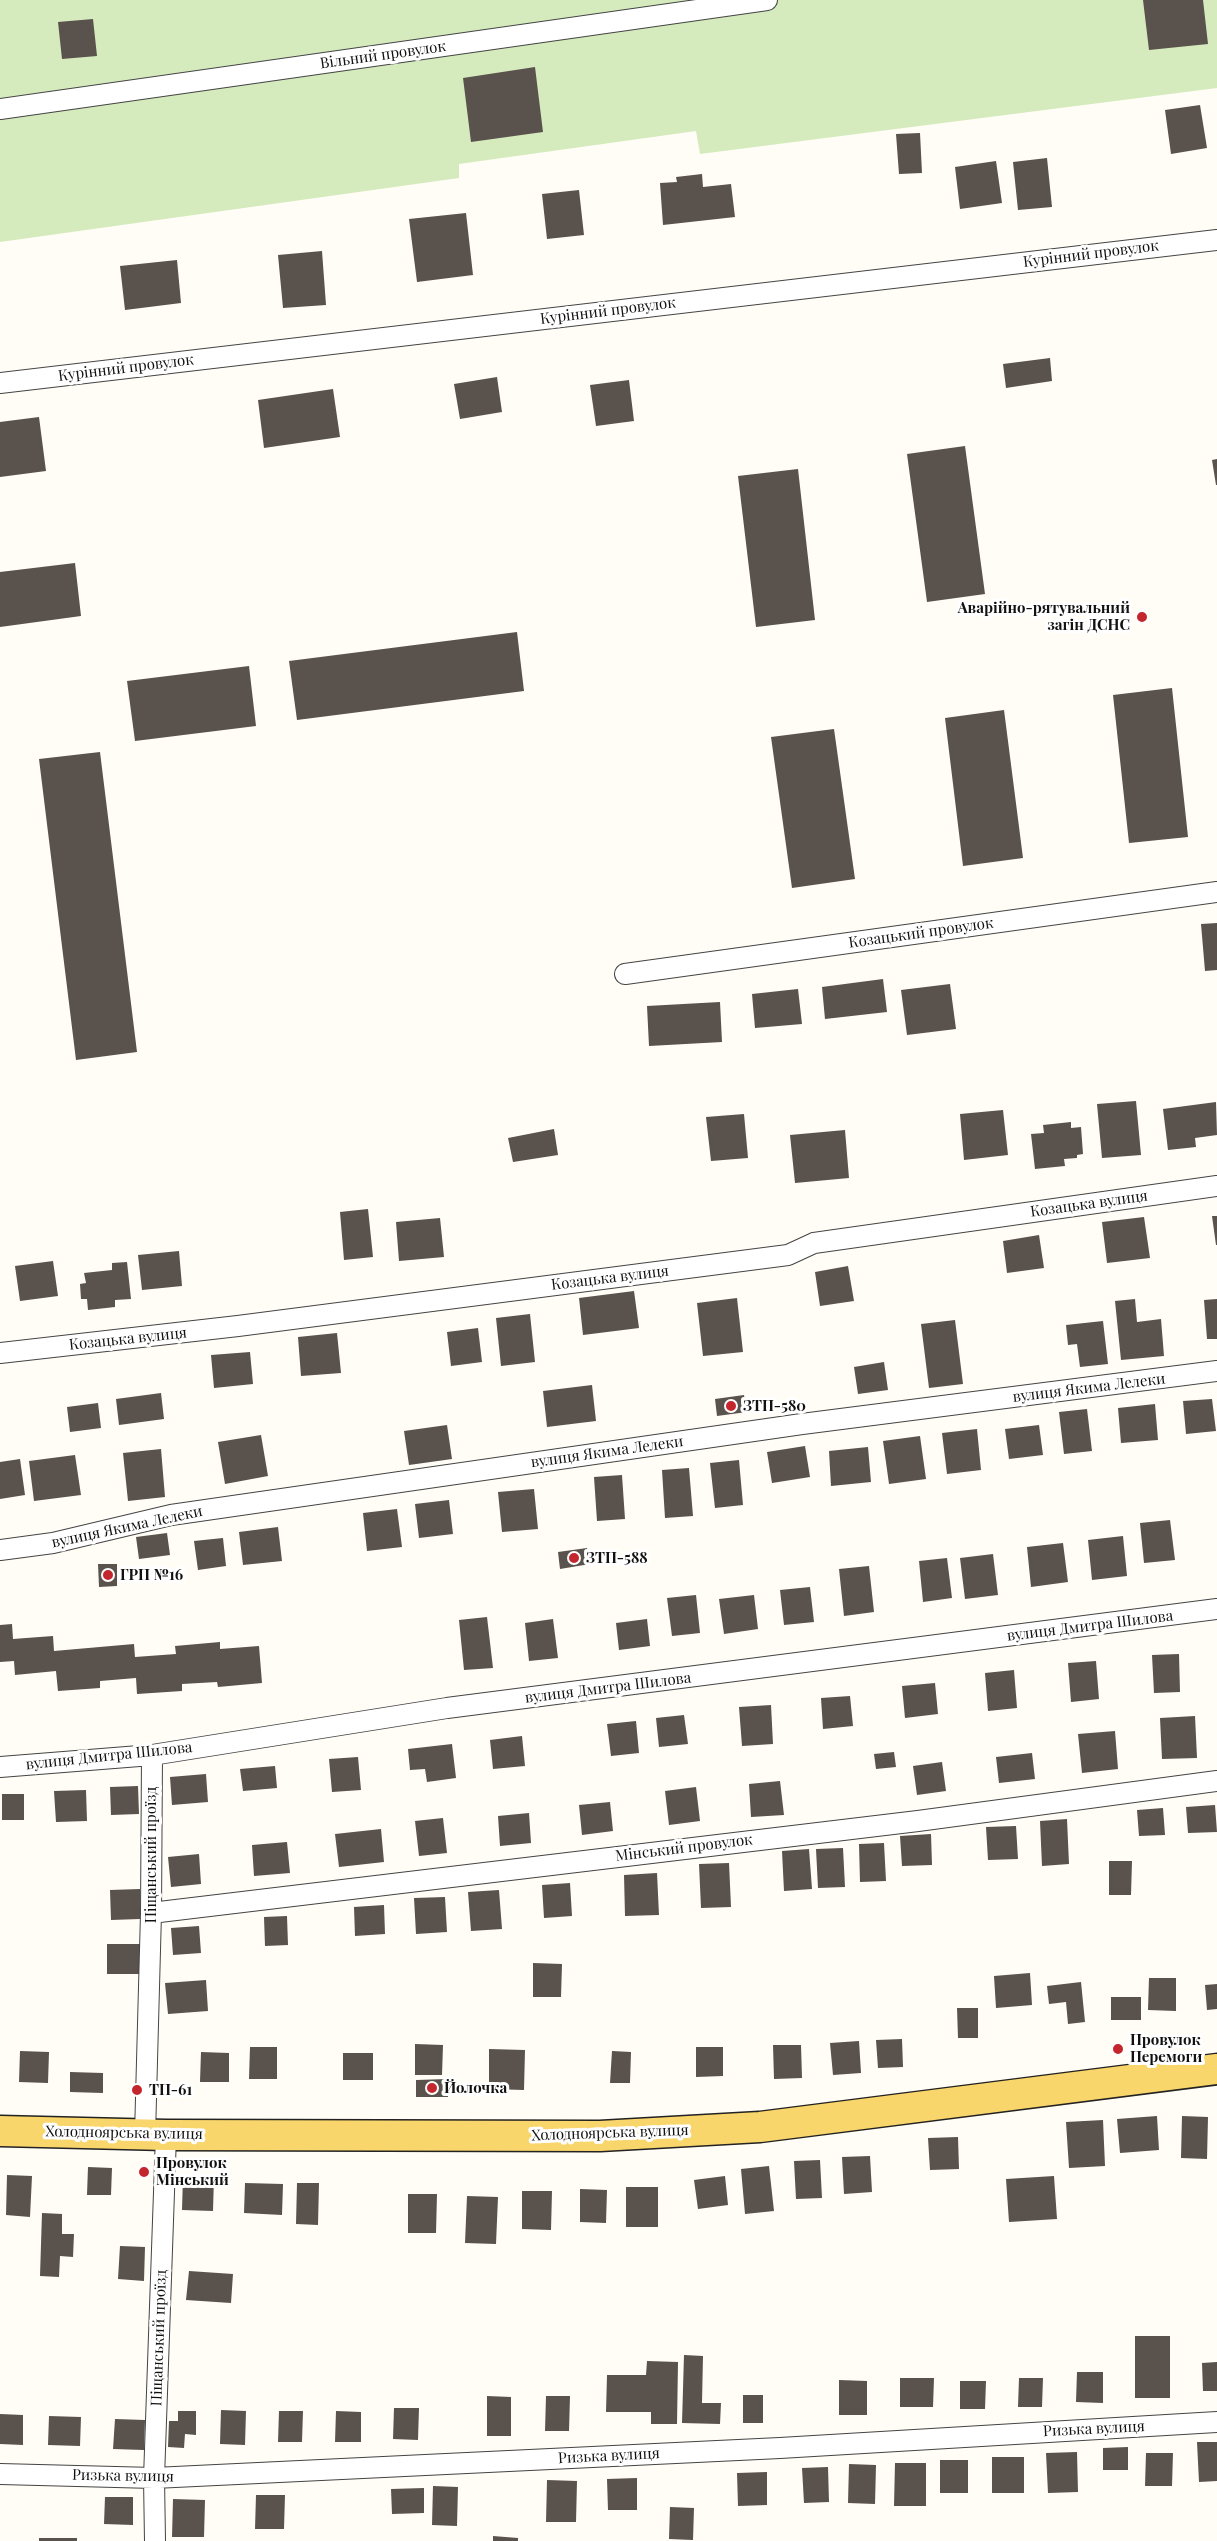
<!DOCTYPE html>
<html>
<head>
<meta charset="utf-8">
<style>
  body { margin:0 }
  canvas { display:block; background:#fffdf5 }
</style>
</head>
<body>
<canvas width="1217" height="2541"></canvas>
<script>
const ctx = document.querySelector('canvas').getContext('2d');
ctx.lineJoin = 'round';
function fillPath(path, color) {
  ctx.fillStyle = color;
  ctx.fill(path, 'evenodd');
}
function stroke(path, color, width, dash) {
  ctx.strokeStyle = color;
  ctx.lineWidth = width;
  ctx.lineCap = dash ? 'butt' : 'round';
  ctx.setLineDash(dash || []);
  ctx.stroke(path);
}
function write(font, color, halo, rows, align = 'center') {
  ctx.font = font + ' "Playfair Display",serif';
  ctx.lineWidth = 6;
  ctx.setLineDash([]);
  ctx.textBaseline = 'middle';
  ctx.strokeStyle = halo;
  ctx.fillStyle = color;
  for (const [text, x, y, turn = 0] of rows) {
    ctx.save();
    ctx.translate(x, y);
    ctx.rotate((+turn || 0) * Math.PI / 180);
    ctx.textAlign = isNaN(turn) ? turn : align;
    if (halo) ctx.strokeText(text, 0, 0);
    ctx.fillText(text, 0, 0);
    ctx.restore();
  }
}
fillPath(new Path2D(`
  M0,0h1217v88l-517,66 -4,-23 -237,33v14l-459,64z`), '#d5ebbd');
fillPath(new Path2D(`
  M1143,0h60l5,44 -59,6z
  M93,19l4,37 -35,3 -4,-37z
  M535,67l8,65 -72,10 -8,-64z
  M1200,105l7,43 -36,6 -6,-44z
  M920,133l2,40 -23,1 -3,-40z
  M1047,158l5,49 -34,3 -5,-48z
  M996,161l6,42 -42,6 -5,-42z
  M702,174l1,13 28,-3 4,33 -72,8 -3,-42 17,-1 -1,-5z
  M579,190l5,45 -37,4 -5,-45z
  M466,213l7,62 -56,7 -8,-63z
  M322,251l4,54 -43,3 -5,-53z
  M177,260l4,43 -56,7 -5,-44z
  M1050,358l2,23 -46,7 -3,-24z
  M497,377l5,35 -42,7 -6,-35z
  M629,380l5,41 -38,5 -6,-41z
  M333,389l7,48 -76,11 -6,-48z
  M39,417l7,54 -46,6v-55z
  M965,446l20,148 -58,8 -20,-148z
  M1217,459v26h-1l-4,-25z
  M798,469l17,151 -59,7 -18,-151z
  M75,563l6,53 -81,11v-55z
  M517,632l7,59 -227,29 -8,-59z
  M249,666l7,60 -121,15 -8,-60z
  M1172,688l16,149 -59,6 -16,-148z
  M1004,710l19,148 -60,8 -18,-148z
  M834,729l21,150 -63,9 -21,-151z
  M100,752l37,300 -61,8 -37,-301z
  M1217,923v47l-12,1 -4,-47z
  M883,979l4,33 -62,7 -3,-32z
  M950,984l6,45 -49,6 -6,-45z
  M798,989l4,35 -47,4 -3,-34z
  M720,1002l2,40 -73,4 -2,-40z
  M1136,1101l5,54 -39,3 -5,-54z
  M1216,1102l1,33 -22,3 1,9 -28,3 -5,-41z
  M1003,1110l5,45 -44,5 -4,-46z
  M744,1114l4,44 -37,3 -5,-44z
  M1071,1122v6l10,-1 2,27 -6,1v3l-13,1 1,7 -30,3 -4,-35 13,-1 -1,-8z
  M554,1129l4,26 -45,7 -5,-24z
  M845,1130l4,48 -54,5 -5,-48z
  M368,1209l5,48 -29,3 -4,-48z
  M1212,1216h5v29h-1z
  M1144,1217l6,41 -43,5 -5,-41z
  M440,1218l4,39 -45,4 -3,-39z
  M1039,1235l5,33 -37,5 -4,-32z
  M179,1251l3,35 -40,4 -4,-35z
  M53,1261l5,35 -38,5 -5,-35z
  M127,1262l4,37 -16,1v7l-27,3 -1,-11h-6l-1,-15 6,-1 -2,-10 28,-3v-7z
  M848,1266l6,35 -34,5 -5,-34z
  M634,1291l5,37 -56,7 -4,-37z
  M737,1298l6,54 -40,4 -6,-53z
  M1135,1299l2,23 24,-3 3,37 -43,4 -6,-59z
  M1217,1299v40h-10l-3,-39z
  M530,1314l5,48 -34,4 -5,-48z
  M955,1320l8,64 -34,4 -8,-64z
  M1103,1321l5,43 -28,3 -3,-23 -9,1 -2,-20z
  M478,1328l4,34 -31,4 -4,-34z
  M337,1333l4,40 -40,3 -3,-39z
  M250,1352l3,32 -39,4 -3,-33z
  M884,1362l4,28 -30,4 -4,-27z
  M592,1385l4,36 -49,6 -4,-36z
  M161,1393l3,26 -45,6 -3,-26z
  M744,1395l3,17 -30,4 -2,-17z
  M1212,1399l4,32 -30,3 -3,-33z
  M98,1403l3,25 -31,4 -3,-25z
  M1155,1404l3,36 -37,3 -3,-35z
  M1087,1409l5,42 -28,3 -5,-42z
  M447,1425l5,34 -43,6 -5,-34z
  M1039,1425l4,30 -34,4 -4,-30z
  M977,1429l4,41 -34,4 -5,-41z
  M261,1435l7,41 -43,8 -7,-42z
  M920,1436l6,43 -37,5 -6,-43z
  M805,1446l5,31 -38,6 -5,-31z
  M868,1447l3,35 -40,4 -2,-35z
  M161,1449l4,48 -37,4 -5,-48z
  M75,1455l6,40 -47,6 -5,-40z
  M20,1459l5,36 -25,4v-37z
  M739,1460l4,45 -28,3 -5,-45z
  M689,1468l4,48 -28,2 -3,-48z
  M622,1475l3,44 -28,2 -3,-44z
  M534,1489l4,40 -36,3 -4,-40z
  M449,1500l4,34 -34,4 -4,-34z
  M397,1509l5,38 -35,4 -4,-38z
  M1170,1520l5,40 -31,3 -4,-40z
  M278,1527l4,34 -39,4 -4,-33z
  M167,1533l3,22 -31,4 -3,-22z
  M1123,1536l4,40 -35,4 -4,-40z
  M223,1538l3,28 -28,4 -4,-29z
  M1063,1543l5,39 -37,5 -4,-40z
  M587,1548l3,16 -30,5 -2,-17z
  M993,1554l5,41 -33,4 -5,-41z
  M947,1558l5,40 -29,4 -4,-41z
  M98,1564h19v22l-18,1z
  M869,1566l5,46 -30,4 -5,-47z
  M810,1587l4,35 -30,3 -4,-35z
  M696,1595l4,38 -28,3 -5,-38z
  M754,1595l4,34 -34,5 -5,-35z
  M487,1617l6,51 -29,2 -5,-50z
  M553,1619l5,39 -29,3 -4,-38z
  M647,1619l3,27 -31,4 -3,-27z
  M12,1624l1,15 40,-3 1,15 80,-7 1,13 41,-3 -1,-8 45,-4v7l39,-3 3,37 -44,4 -1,-5 -35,2v7l-45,3 -1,-16 -36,3v7l-42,3 -2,-20 -41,4 -1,-14 -14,1v-37z
  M1179,1654l1,38 -26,1 -2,-38z
  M1096,1661l3,38 -28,3 -3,-39z
  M1014,1670l3,38 -29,3 -3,-38z
  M935,1683l3,31 -33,4 -3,-32z
  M850,1696l3,30 -30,3 -2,-31z
  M771,1705l2,39 -31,2 -3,-39z
  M684,1715l4,29 -29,3 -3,-29z
  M1195,1716l2,42 -35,1 -2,-41z
  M636,1721l3,32 -28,3 -4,-32z
  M1115,1731l3,38 -36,4 -4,-39z
  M522,1736l3,30 -32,3 -3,-29z
  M452,1744l4,34 -29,4 -2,-13 -15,1 -2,-21z
  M894,1752l2,15 -20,2 -2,-15z
  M1032,1753l3,26 -36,4 -3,-26z
  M358,1757l3,33 -29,2 -3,-33z
  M942,1762l4,29 -29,4 -4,-29z
  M275,1766l2,22 -34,3 -3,-22z
  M206,1774l2,28 -36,3 -2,-28z
  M780,1781l4,34 -33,2 -2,-33z
  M138,1786l1,28 -28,1 -1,-28z
  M696,1787l4,34 -31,4 -4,-34z
  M86,1790l1,31 -31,1 -2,-31z
  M2,1794h22v26h-22z
  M610,1802l3,29 -31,4 -3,-30z
  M1215,1805l2,27 -29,1 -2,-26z
  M1163,1808l2,27 -26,1 -2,-26z
  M529,1813l2,30 -31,3 -2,-30z
  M443,1818l4,35 -28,3 -4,-35z
  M1067,1819l2,45 -27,2 -2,-45z
  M1016,1826l2,33 -30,1 -2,-33z
  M381,1829l3,33 -45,5 -4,-33z
  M931,1834l1,31 -30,1 -2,-30z
  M287,1842l3,31 -36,3 -2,-31z
  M884,1843l2,38 -26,1 -1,-38z
  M843,1848l2,39 -27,1 -2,-39z
  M809,1849l3,40 -28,2 -2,-40z
  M199,1854l2,30 -30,3 -3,-30z
  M1109,1861h23l-1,34h-22z
  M729,1863l2,44 -30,1 -2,-44z
  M657,1873l2,42 -34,1 -1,-41z
  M570,1883l2,33 -28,2 -2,-33z
  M140,1889v30l-29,1 -1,-30z
  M499,1890l3,39 -31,2 -3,-39z
  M445,1897l2,35 -31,2 -2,-36z
  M384,1905l1,29 -30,2 -1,-29z
  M287,1916l1,29 -23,1 -1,-29z
  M199,1926l2,27 -28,2 -2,-27z
  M107,1944h37l-1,30h-36z
  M533,1963l29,1 -1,33h-28z
  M1030,1973l2,32 -36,3 -2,-32z
  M1149,1978h27v33l-28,-1z
  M206,1980l2,31 -40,3 -3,-31z
  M1081,1982l4,40 -17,2 -2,-22 -17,2 -2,-18z
  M1217,1984v25l-10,1 -2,-25z
  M1111,1997h30v23h-30z
  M957,2008h21v30h-20z
  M902,2039l1,28 -25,1 -2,-28z
  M859,2041l2,32 -28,2 -3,-32z
  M415,2044l28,1 -1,30h-27z
  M773,2045h28l1,33 -28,1z
  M250,2047h27v32h-28z
  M696,2047h27v29l-27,1z
  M489,2049l36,1 -1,40 -35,-1z
  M20,2051l29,1 -1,31 -29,-1z
  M612,2051l19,1 -1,31h-20z
  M201,2052l28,1v29h-29z
  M343,2053h30v27h-30z
  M70,2072l33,1v20l-33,-1z
  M447,2079l1,18h-32v-17z
  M1157,2116l2,34 -39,3 -3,-34z
  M1182,2116l26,1 -1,42 -26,-1z
  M1103,2120l2,46 -36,2 -3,-46z
  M958,2137l1,32 -29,1 -2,-32z
  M870,2156l2,36 -28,2 -2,-37z
  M820,2160l2,38 -26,1 -2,-38z
  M769,2166l5,45 -29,3 -4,-45z
  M88,2167l24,1 -1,27h-24z
  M7,2175l25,1 -2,41 -24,-2z
  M183,2176l31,1 -1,34 -31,-1z
  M725,2176l3,29 -30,4 -4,-29z
  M1054,2176l3,43 -48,3 -3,-43z
  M245,2183l38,1 -1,31 -38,-2z
  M297,2183h22l-1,42 -22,-1z
  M626,2187h32v40h-32z
  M580,2189l27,1 -1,33 -26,-1z
  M522,2191h30l-1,39 -29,-1z
  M408,2194h29l-1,39h-28z
  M467,2196l31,1 -2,47 -31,-1z
  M42,2213l20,1v20h12l-1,23 -13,-1 -1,21 -19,-1z
  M120,2246l25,1 -1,34 -26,-2z
  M189,2271l44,3 -2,29 -45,-3z
  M1135,2336h35v62h-35z
  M684,2355l19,1 -1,47h19l-1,21 -38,-1z
  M647,2361l31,1 -1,62h-26v-12h-45l1,-37h39z
  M1217,2362v29h-14l-1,-28z
  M1077,2372h26v31l-27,-1z
  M900,2378h34l-1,29h-33z
  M1019,2378h24l-1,29h-24z
  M839,2380l28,1v34h-28z
  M960,2381h26l-1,28h-25z
  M743,2395h20v28h-20z
  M487,2396l24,1v39h-24z
  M546,2396h24l-1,35h-24z
  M394,2408h25l-1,32 -25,-1z
  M221,2410l25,1 -1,34 -25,-1z
  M178,2411h18v24l-11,-1 -1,14 -16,-1 1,-26h9z
  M279,2411h24l-1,31h-24z
  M336,2411l25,1v30h-26z
  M0,2414l23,1v30l-23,-1z
  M49,2416l32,1 -1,29 -32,-1z
  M115,2419l30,1 -1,30 -31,-1z
  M1197,2442h20v39l-18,1z
  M1128,2447v23h-25v-22z
  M1077,2452l1,40 -30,1 -2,-40z
  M1146,2453h27l-1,33h-27z
  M992,2457h32v36h-32z
  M940,2460h28v33h-28z
  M895,2463h31v43h-32z
  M849,2464l27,1 -1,39 -27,-1z
  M828,2467l1,35 -25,1 -2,-35z
  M767,2472v33l-29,1 -1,-33z
  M637,2478v32h-29l-1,-31z
  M547,2480l30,1 -1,41h-30z
  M433,2486l25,1 -1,39 -25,-1z
  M424,2488v25l-32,1 -1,-25z
  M256,2495h29l-1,34h-29z
  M105,2497h28v28l-29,-1z
  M173,2499l32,1 -1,37h-32z
  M670,2507l24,1 -1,32 -24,-1z
  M493,2536l25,2v3h-25z
  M39,2538h38v3h-38z`), '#5a524d');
const minor = new Path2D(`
  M0,109l767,-109
  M0,383l1217,-143
  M625,974l592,-82
  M0,1353l238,-27 550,-71 26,-12 403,-57
  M0,1550l53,-7 118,-28 631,-91 415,-53
  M0,1767l152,-12 295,-47 770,-99
  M151,1913l767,-92 299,-40
  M145,2135l6,-222 1,-158
  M0,2474l154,4 626,-30 437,-26
  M155,2541l-1,-63 12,-343`);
const primary = new Path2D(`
  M0,2131l166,4 434,1 160,-9 457,-58`);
stroke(minor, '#444', 22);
stroke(primary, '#222', 33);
stroke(minor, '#fff', 20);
stroke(primary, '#f9d66b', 30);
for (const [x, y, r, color] of [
  [1142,617,6,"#c4262e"],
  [731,1406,6,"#c4262e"],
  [574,1558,6,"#c4262e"],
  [108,1575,6,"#c4262e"],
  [1118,2049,6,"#c4262e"],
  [432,2088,6,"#c4262e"],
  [137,2090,6,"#c4262e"],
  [144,2172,6,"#c4262e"]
]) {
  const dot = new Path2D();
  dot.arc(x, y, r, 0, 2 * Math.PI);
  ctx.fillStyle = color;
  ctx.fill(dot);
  stroke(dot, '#fff', 2);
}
write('15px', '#111', '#fff', [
  ["Вільний провулок",383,55,-8],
  ["Курінний провулок",1091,254,-7],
  ["Курінний провулок",608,311,-7],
  ["Курінний провулок",126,368,-7],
  ["Козацький провулок",921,933,-8],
  ["Козацька вулиця",1089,1204,-8],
  ["Козацька вулиця",610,1278,-7],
  ["Козацька вулиця",128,1339,-6],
  ["вулиця Якима Лелеки",1089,1388,-7],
  ["вулиця Якима Лелеки",607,1452,-8],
  ["вулиця Якима Лелеки",127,1527,-12],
  ["вулиця Дмитра Шилова",1090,1626,-7],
  ["вулиця Дмитра Шилова",608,1688,-7],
  ["вулиця Дмитра Шилова",109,1756,-6],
  ["Мінський провулок",684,1848,-7],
  ["Піщанський проїзд",151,1855,-90],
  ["Холодноярська вулиця",124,2133,1],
  ["Холодноярська вулиця",610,2133,-2],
  ["Піщанський проїзд",159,2338,-88],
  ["Ризька вулиця",1094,2429,-3],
  ["Ризька вулиця",609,2456,-3],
  ["Ризька вулиця",123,2476,1]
]);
write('bold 15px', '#111', '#fff', [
  ["Аварійно-рятувальний",1130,608,"right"],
  ["загін ДСНС",1130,625,"right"],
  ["ЗТП-580",743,1406],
  ["ЗТП-588",586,1558],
  ["ГРП №16",120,1575],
  ["Провулок",1130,2040],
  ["Перемоги",1130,2057],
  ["Йолочка",444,2088],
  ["ТП-61",149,2090],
  ["Провулок",156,2163],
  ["Мінський",156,2180]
], 'left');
</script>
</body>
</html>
